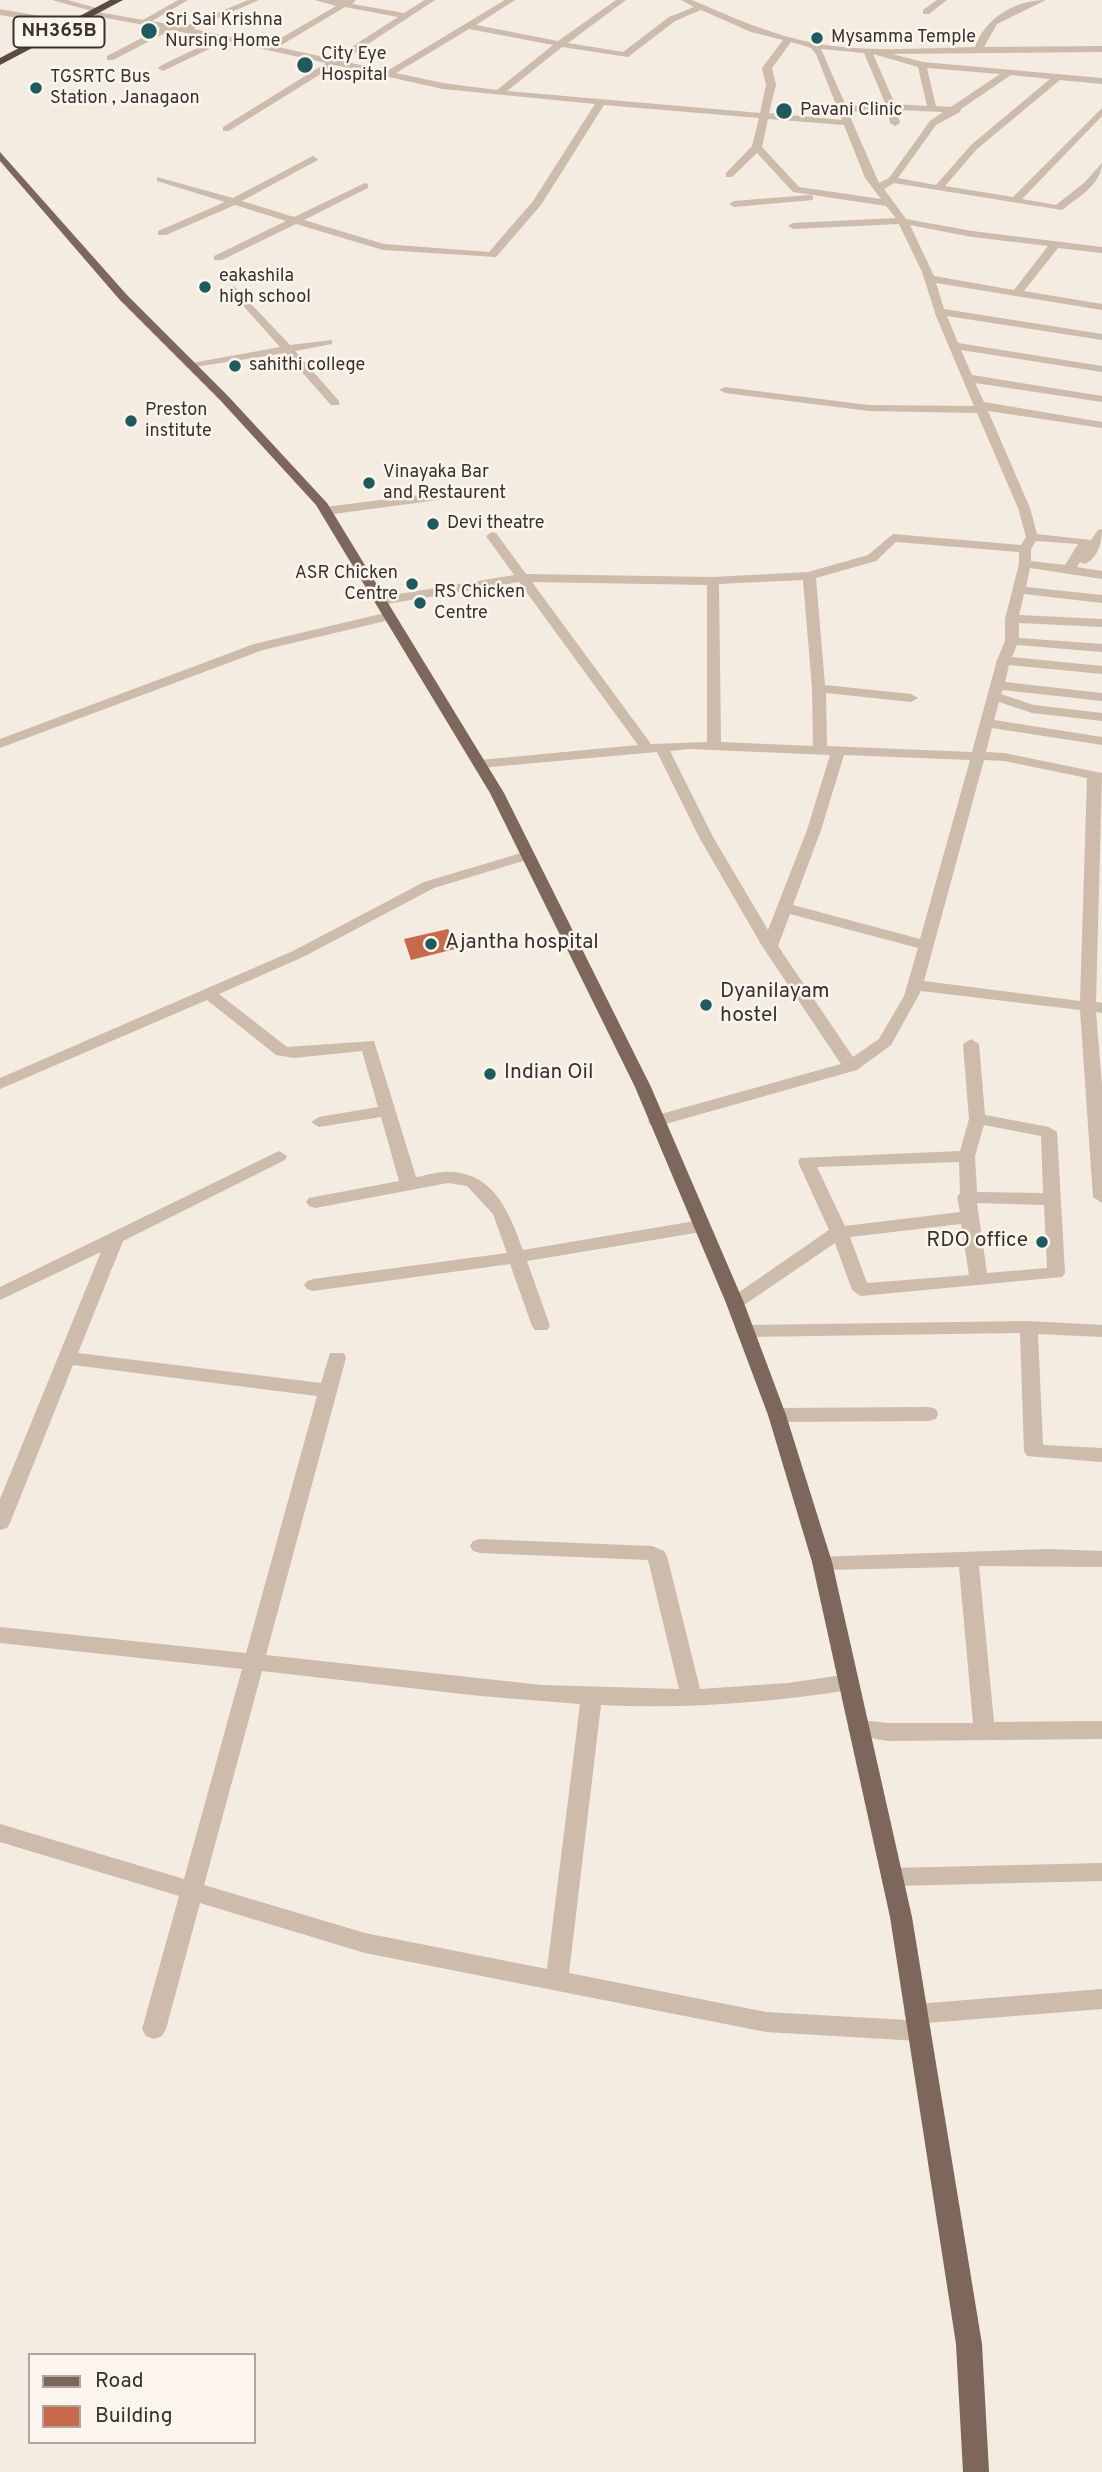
<!DOCTYPE html>
<html>
<head>
<meta charset="utf-8">
<style>
  body { margin:0 }
  #map { position:relative; width:1102px; height:2472px; overflow:hidden; background:#f4ebe1; font-family:Overpass,sans-serif }
  canvas { display:block }
  .legend { position:absolute; left:28px; top:2353px; width:228px; height:91px; box-sizing:border-box; background:#fbf5ee; border:2px solid #aea6a0; margin:0; padding:9px 12px; list-style:none; font-size:21px; color:#3b302b }
  .legend li { display:flex; align-items:center; gap:14px; height:35px }
  .legend b { width:35px; border:2px solid #aea6a0 }
</style>
</head>
<body>
<div id="map">
<canvas width="1102" height="2472"></canvas>
<ul class="legend">
<li><b style="height:9px;background:#7d675c"></b>Road</li>
<li><b style="height:19px;background:#c8694b"></b>Building</li>
</ul>
</div>
<script>
const ctx = document.querySelector('canvas').getContext('2d');
ctx.lineJoin = 'round';
function fillPath(path, color) {
  ctx.fillStyle = color;
  ctx.fill(path, 'evenodd');
}
function stroke(path, color, width, dash) {
  ctx.strokeStyle = color;
  ctx.lineWidth = width;
  ctx.lineCap = dash ? 'butt' : 'round';
  ctx.setLineDash(dash || []);
  ctx.stroke(path);
}
function write(font, color, halo, rows, align = 'center') {
  ctx.font = font + ' Overpass,sans-serif';
  ctx.lineWidth = 5;
  ctx.setLineDash([]);
  ctx.textBaseline = 'middle';
  ctx.strokeStyle = halo;
  ctx.fillStyle = color;
  for (const [text, x, y, turn = 0] of rows) {
    ctx.save();
    ctx.translate(x, y);
    ctx.rotate((+turn || 0) * Math.PI / 180);
    ctx.textAlign = isNaN(turn) ? turn : align;
    if (halo) ctx.strokeText(text, 0, 0);
    ctx.fillText(text, 0, 0);
    ctx.restore();
  }
}
fillPath(new Path2D(`
  M448,929l11,19 -48,12 -7,-21z`), '#c8694b');
fillPath(new Path2D(`
  M52,0h16l28,8 -4,3z
  M178,0h10l-36,21 31,6 65,-27h11l-66,29 76,16 67,-39 -21,-6h41l-4,4 52,9 21,-13h10l-93,61 45,10 118,-71h10l-39,25 82,16 58,-41h10l-58,43 55,9 46,-35 25,-10 -13,-7h11c40,17 79,35 122,43 52,10 108,5 161,4 10,-29 40,-47 71,-47l-49,24 -13,23 118,-1v6l-210,2 31,8 179,16v6l-42,-4 -83,69 -32,37 68,11 89,-89v8l-80,83 34,6 29,-23 17,-19c0,21 -25,35 -40,47l-168,-27 -10,6 22,30 66,12 130,16v6l-44,-5 -34,43 78,13v6l-166,-27 8,26 158,25v6l-155,-24 11,27 144,23v6l-141,-22 11,25 130,21v6l-127,-19 9,19 118,20v6l-114,-17 42,97 7,26 54,6 7,-10 4,-1c0,13 -4,29 -17,35l-5,-2 -3,5 25,4v8l-72,-11 -4,19 76,8v8l-78,-9 -5,21 83,4v8l-83,-4v15l83,6v8l-85,-7 -5,12 90,9v8l-93,-9 -4,17 97,11v8l-99,-11 -2,4 33,11 68,8v8l-70,-8 -33,-11 -5,18 108,17v8l-110,-17 -6,24 18,1 98,20 -6,229 6,1v10l-6,-1 6,73v118l-9,-6 -13,-187 -159,-19 -30,54 -34,25 -195,55h-12l-2,-4 2,-4 191,-53 -79,-118 -63,-109 -42,-85 -177,16 -7,-4 7,-4 158,-15 -119,-163 -138,23 -6,-4 6,-4 133,-22 -28,-39 6,-4 4,1 30,41 187,3 95,-5 60,-17 25,-21 128,11 5,-8 -8,-29 -41,-95 -108,-2 -144,-18 -6,-3 6,-3 144,18 105,1 -38,-90 -14,-44 -23,-48 -106,5 -5,-3 5,-3 103,-5 -10,-12 -93,-14 -36,-39 -25,24h-6v-4l26,-27 7,-28 -155,-13 -63,100 -45,52 -113,-7 -87,-26 -74,36h-8v-4l72,-35 -51,-16 -69,30h-8v-4l67,-29 -68,-21v-4l76,21 80,-42 5,3 -2,2 -74,40 52,16 71,-34 3,1v4l-64,32 80,24 105,8 44,-51 62,-97 -152,-15 -108,-24 -106,66h-6v-4l103,-64 -100,-22 -63,30 -5,-3 2,-2 56,-27 -45,-9 -58,30h-6v-4l54,-28 -66,-12 -3,-5 51,9zM345,7l53,10 -65,42 -55,-12zM701,10l50,22 32,8 -21,28 4,17 -6,28 -253,-22 55,-44 66,10 47,-36zM469,29l84,16 -56,45 -54,-7 -47,-10zM791,42l20,6 5,6 26,66 -73,-7 7,-28 -4,-17zM821,49l43,4 22,52 -40,1zM873,54l45,13 9,39 -32,-2zM927,68l73,6 -49,33 -15,-1zM1011,75l39,4 -79,66 -35,40 -38,-7 38,-53 24,-13 1,-3zM888,110l2,13 5,3 5,-3 -3,-13 46,2 -13,9 -41,57 -10,5 -31,-71zM768,119l76,6 21,53 16,21 -82,-12 -37,-40zM910,225l62,12 76,9 -34,44 -80,-14zM1036,541l42,3 -13,21 -34,-4v-12zM896,542l123,10v12l-14,55v22l-8,19 -25,92 -145,-6 -1,-53 85,9 7,-4 -7,-4 -86,-9 -9,-107 60,-17zM803,580l9,108 1,58 -92,-4 -2,-158zM532,582l175,3v157l-56,2zM689,749l141,6 -23,75 -39,100 -55,-93 -43,-86zM844,755l126,5 -50,179 -127,-34 28,-75zM984,760l20,1 83,17 -7,223 -156,-20zM790,914l128,34 -14,48 -25,43 -26,18 -75,-111z
  M937,0h10l-18,14h-6v-4z
  M0,9l63,11 4,3 -4,3 -63,-11z
  M809,195l4,1v4l-79,7 -5,-3 5,-3z
  M234,286l56,59 42,-5v4l-37,7 44,50v4h-8l-46,-52 -97,15 -2,-2 6,-3 88,-16 -50,-56 -1,-2z
  M442,492l4,1v6l-120,16 -6,-4 6,-4z
  M389,612l5,1v6l-131,31 -263,98v-9l254,-95z
  M528,851l7,4 -2,3 -99,30 -131,69 -84,37 68,53 87,-6 42,136c10,-1 22,-6 33,-5 45,0 61,42 74,78l178,-30 6,2 3,4 -9,6 -174,29 23,65 -3,4h-12l-3,-4 -22,-62 -197,27 -6,-2 -3,-4 3,-4 6,-2 194,-26 -14,-39 -26,-28 -19,-3 -133,25 -6,-2 -3,-4 3,-4 90,-17 -18,-64 -62,10 -8,-5 8,-5 59,-10 -16,-56 -68,7 -18,-3 -69,-55 -207,89v-11l293,-127 131,-69z
  M971,1039l8,5 6,71 64,12 8,5 8,141 -3,4 -201,19 -9,-6 -17,-47 -94,64h-12l-3,-4 3,-4 100,-69 -31,-68 2,-4 160,-7 9,-32 -6,-75zM984,1125l57,11 2,57 -66,-1 -2,-36zM959,1162l1,31 -3,4 3,15 -115,14 -28,-59zM977,1203l67,2 3,63 -60,5zM961,1224l8,51 -102,8 -17,-46z
  M279,1151l8,5 -2,4 -162,81 -45,112 243,30 9,-30h14l2,5 -80,297 276,30 137,4 -31,-129 -168,-7 -7,-2 -3,-5 3,-5 7,-2 172,7 12,5 3,5 33,133 88,-6 61,-9 7,2 3,6 -3,6 -7,2c-83,13 -165,19 -248,15l-32,268 197,39 141,8 -3,-6 4,-7 8,-3 186,-15v20l-175,14 4,8 -4,7 -8,3 -153,-9 -401,-79 -165,-50 -34,126 -4,7 -8,3 -8,-3 -4,-7 37,-133 -179,-54v-18l184,55 58,-210 -242,-26v-16l246,26 71,-257 -244,-31 -63,158 -3,5 -7,2v-31l101,-247 -101,48v-13zM262,1671l218,25 100,8 -33,265 -182,-36 -161,-48z
  M1029,1321l73,4v12l-64,-3 5,111 59,3v14l-75,-6 -3,-5 -4,-118 -275,4 -6,-2 -3,-4 3,-4 6,-2z
  M929,1407l7,2 2,5 -2,5 -7,2 -152,1 -7,-2 -2,-5 2,-5 7,-2z
  M1048,1549l54,2v16l-123,-1 15,156 108,-1v18l-214,2 -36,-6 -4,-6 4,-6 7,-3 29,3h85l-14,-156 -137,3 -7,-3 -3,-5 3,-5z
  M1102,1863v18l-210,5 -8,-2 -3,-7 3,-7 8,-2z`), '#cdbbac');
fillPath(new Path2D(`
  M0,152l127,143 101,101 99,107 177,290 147,294 93,216 42,112 46,147 80,355 70,427 7,128h-26l-7,-128 -66,-427 -78,-355 -44,-147 -42,-112 -91,-216 -145,-294 -174,-288 -96,-105 -101,-101 -119,-138z`), '#7d675c');
fillPath(new Path2D(`
  M110,0h13l-123,65v-7z`), '#5c4a42');
for (const [x, y, r, color] of [
  [149,31,9,"#1f5a5e"],
  [817,38,7,"#1f5a5e"],
  [305,65,9,"#1f5a5e"],
  [36,88,7,"#1f5a5e"],
  [784,111,9,"#1f5a5e"],
  [205,287,7,"#1f5a5e"],
  [235,366,7,"#1f5a5e"],
  [131,421,7,"#1f5a5e"],
  [369,483,7,"#1f5a5e"],
  [433,524,7,"#1f5a5e"],
  [412,584,7,"#1f5a5e"],
  [420,603,7,"#1f5a5e"],
  [431,944,7,"#1f5a5e"],
  [706,1005,7,"#1f5a5e"],
  [490,1074,7,"#1f5a5e"],
  [1042,1242,7,"#1f5a5e"]
]) {
  const dot = new Path2D();
  dot.arc(x, y, r, 0, 2 * Math.PI);
  ctx.fillStyle = color;
  ctx.fill(dot);
  stroke(dot, '#fbf5ee', 2.5);
}
write('18px', '#3b302b', '#fbf5ee', [
  ["Sri Sai Krishna",165,21],
  ["Nursing Home",165,42],
  ["Mysamma Temple",831,38],
  ["City Eye",321,55],
  ["Hospital",321,76],
  ["TGSRTC Bus",50,78],
  ["Station , Janagaon",50,99],
  ["Pavani Clinic",800,111],
  ["eakashila",219,277],
  ["high school",219,298],
  ["sahithi college",249,366],
  ["Preston",145,411],
  ["institute",145,432],
  ["Vinayaka Bar",383,473],
  ["and Restaurent",383,494],
  ["Devi theatre",447,524],
  ["ASR Chicken",398,574,"right"],
  ["Centre",398,595,"right"],
  ["RS Chicken",434,593],
  ["Centre",434,614]
], 'left');
for (const [x, y, w] of [
  [59,32,91]
]) {
  const box = new Path2D();
  box.roundRect(x - w / 2, y - 15.5, w, 31, 5);
  ctx.fillStyle = '#fbf5ee';
  ctx.fill(box);
  stroke(box, '#3b302b', 2);
}
write('bold 19px', '#3b302b', null, [
  ["NH365B",59,32]
]);
write('21px', '#3b302b', '#fbf5ee', [
  ["Ajantha hospital",445,944],
  ["Dyanilayam",720,993],
  ["hostel",720,1017],
  ["Indian Oil",504,1074],
  ["RDO office",1028,1242,"right"]
], 'left');
</script>
</body>
</html>
